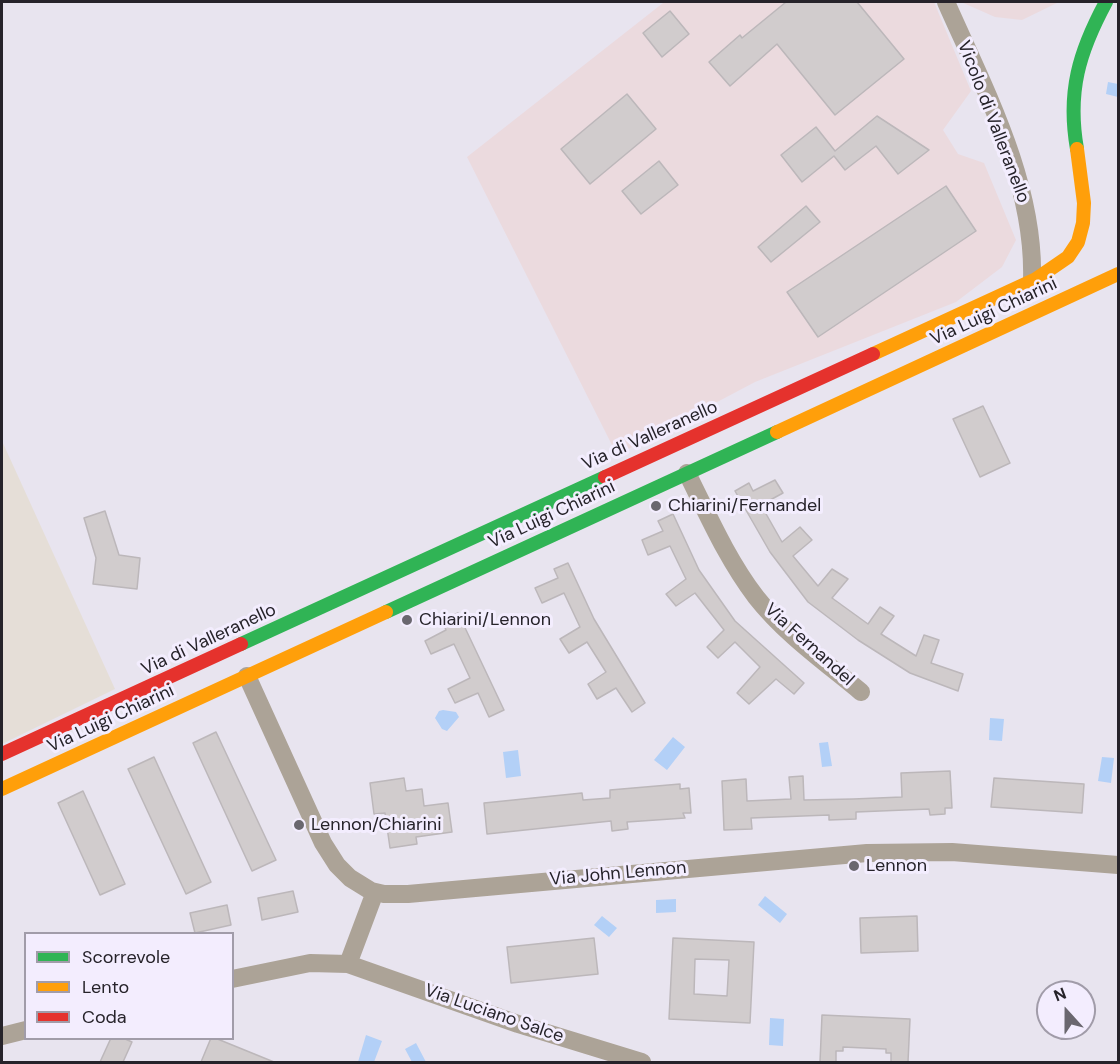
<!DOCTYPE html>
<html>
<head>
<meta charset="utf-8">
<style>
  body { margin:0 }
  #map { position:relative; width:1120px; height:1064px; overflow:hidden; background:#e8e4ef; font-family:"DM Sans",sans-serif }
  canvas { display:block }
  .frame { position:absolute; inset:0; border:3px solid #26232a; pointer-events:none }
  .legend { position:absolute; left:24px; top:932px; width:210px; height:108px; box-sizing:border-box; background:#f3edfe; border:2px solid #a19ca9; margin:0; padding:8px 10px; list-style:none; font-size:18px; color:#26232a }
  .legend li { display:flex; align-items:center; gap:12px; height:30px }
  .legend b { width:30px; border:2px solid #a19ca9 }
  .north { position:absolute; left:1036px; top:980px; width:60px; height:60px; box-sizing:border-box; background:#f3edfe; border:2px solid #a19ca9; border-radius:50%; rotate:339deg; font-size:16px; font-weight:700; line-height:24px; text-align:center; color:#26232a }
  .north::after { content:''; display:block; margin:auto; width:21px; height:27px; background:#6a676f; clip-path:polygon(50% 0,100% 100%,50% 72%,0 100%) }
</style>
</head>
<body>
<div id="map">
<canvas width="1120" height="1064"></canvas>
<div class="frame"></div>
<ul class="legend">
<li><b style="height:8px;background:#30b455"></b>Scorrevole</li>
<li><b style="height:8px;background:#ff9f0a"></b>Lento</li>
<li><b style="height:8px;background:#e5322d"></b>Coda</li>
</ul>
<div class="north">N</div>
</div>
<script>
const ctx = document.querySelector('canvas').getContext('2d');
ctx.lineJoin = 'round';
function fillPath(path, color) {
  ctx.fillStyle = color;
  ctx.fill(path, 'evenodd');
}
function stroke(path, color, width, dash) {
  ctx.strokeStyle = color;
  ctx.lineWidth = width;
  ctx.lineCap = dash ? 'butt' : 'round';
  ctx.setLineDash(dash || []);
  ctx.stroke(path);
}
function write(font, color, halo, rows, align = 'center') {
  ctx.font = font + ' "DM Sans",sans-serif';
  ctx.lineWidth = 6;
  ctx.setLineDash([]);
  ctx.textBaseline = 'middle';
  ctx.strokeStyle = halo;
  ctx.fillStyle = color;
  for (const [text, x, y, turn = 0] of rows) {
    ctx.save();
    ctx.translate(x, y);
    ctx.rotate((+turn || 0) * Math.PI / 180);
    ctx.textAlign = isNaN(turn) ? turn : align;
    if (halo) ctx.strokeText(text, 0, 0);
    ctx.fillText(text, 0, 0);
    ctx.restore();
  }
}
fillPath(new Path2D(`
  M2,441l113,248 -113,55z`), '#e5ded7');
fillPath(new Path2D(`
  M685,2h249l37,89 -28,39 15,24 26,9 32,77 -14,27 -46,35 -201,80 -138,73 -150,-298 196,-154z
  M961,2h98l-37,18 -27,-3z`), '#ebdade');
fillPath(new Path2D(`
  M1108,82l10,2v13l-12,-3z
  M443,710l13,2 3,5 -12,14 -5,-2 -7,-11 4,-7z
  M990,718l14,1 -2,22 -13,-1z
  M673,737l12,10 -18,23 -13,-10z
  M828,742l4,24 -10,1 -3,-24z
  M518,750l3,26 -15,2 -3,-26z
  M1102,757l12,1 -3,25 -13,-2z
  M765,896l22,18 -7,9 -22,-18z
  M676,899v13l-20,1v-13z
  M602,916l15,12 -8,9 -15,-12z
  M770,1018l14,1 -1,27 -14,-1z
  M366,1035l16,6 -8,21h-16z
  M416,1043l10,19h-14l-7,-13z`), '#b3d0f7');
const building = new Path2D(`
  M786,2h71l47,57 -69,56 -58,-71 -47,42 -21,-24 31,-27 2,3z
  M670,11l19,23 -27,23 -19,-24z
  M627,94l29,35 -66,55 -29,-35z
  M877,116l52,34 -31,24 -22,-28 -31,24 -11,-14 -32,26 -21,-27 35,-28 19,24z
  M659,161l19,24 -37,29 -19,-23z
  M946,186l30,45 -158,106 -31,-45z
  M806,206l14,16 -49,40 -13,-15z
  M983,406l27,57 -30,14 -27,-58z
  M775,480l8,13 -22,12 21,37 18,-15 12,13 -19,16 25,30 14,-17 16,10 -16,19 36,26 12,-17 14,9 -13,18 35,22 8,-21 15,5 -8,23 32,11 -5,17 -48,-18 -52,-33 -50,-38 -38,-50 -35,-61 14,-8 4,8z
  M105,511l14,44 21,3 -3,31 -44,-5 3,-26 -12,-40z
  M673,514l26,56 36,51 69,62 -10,11 -18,-15 -27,25 -12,-11 23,-26 -25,-25 -17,16 -11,-11 17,-17 -29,-37 -19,13 -10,-12 20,-15 -16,-33 -22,9 -6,-15 21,-9 -5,-10z
  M568,563l26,56 51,84 -13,9 -16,-24 -19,11 -9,-15 18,-12 -19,-30 -18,11 -9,-14 20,-12 -16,-34 -22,10 -7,-15 23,-10 -4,-9z
  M458,613l46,97 -15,7 -11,-24 -23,10 -7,-14 22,-11 -16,-34 -23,10 -6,-13 21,-11 -4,-10z
  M216,732l60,128 -24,11 -59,-128z
  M154,757l57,125 -25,12 -58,-125z
  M950,771l2,37h-7v6l-15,1 -1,-6 -73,3v7l-27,1v-5l-78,3 1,11 -28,1 -2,-49 24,-2 1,22 44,-2 -2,-22 14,-1 1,24 49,-1 49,-2 -1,-24z
  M404,778l2,13 16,-2 2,17 24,-3 4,29 -36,5 1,7 -27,4 -5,-35 -11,1 -4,-31z
  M994,778l90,6 -2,29 -91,-6z
  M680,784v5l9,-1 2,25h-8l2,5 -58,4 1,7 -16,2 -1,-10 -124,13 -3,-31 98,-10 1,7 27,-2v-8z
  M83,791l42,93 -25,11 -42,-92z
  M293,891l5,21 -36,8 -4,-22z
  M227,905l4,20 -36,8 -5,-20z
  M917,916l1,35 -57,2 -1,-35z
  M594,938l4,36 -87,9 -4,-36z
  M673,938l81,4 -4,81 -81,-4zM695,959l34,1 -2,36 -33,-2z
  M822,1015l88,4 -2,43h-17v-9h-5v-4l-43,-2v4h-7v11h-16z
  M111,1038h12l9,4 -9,20h-23z
  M211,1038h4l59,24h-73z`);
fillPath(building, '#d1cccd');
stroke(building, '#bcb7ba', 1.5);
stroke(new Path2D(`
  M946,2c38,86 89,181 86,278
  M687,473c21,42 40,86 69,124 29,37 69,65 105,95
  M247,676l76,167 14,22 13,13 21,13 13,3h24l459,-41 85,-1 166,13
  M348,964l170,60 124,38
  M232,979l78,-16 38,1 27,-72
  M2,1036l24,-6`), '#aca397', 18);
stroke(new Path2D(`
  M1077,149c-10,-57 2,-97 29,-147
  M386,612l391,-180
  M241,644l364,-167`), '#30b455', 14);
stroke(new Path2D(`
  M873,354l163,-75 32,-22 10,-15 5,-19 1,-20 -7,-54
  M777,432l341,-158
  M2,789l384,-177`), '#ff9f0a', 14);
stroke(new Path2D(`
  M605,477l268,-123
  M2,754l239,-110`), '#e5322d', 14);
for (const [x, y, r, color] of [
  [656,506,6,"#6a676f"],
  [407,620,6,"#6a676f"],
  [299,825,6,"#6a676f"],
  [854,866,6,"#6a676f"]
]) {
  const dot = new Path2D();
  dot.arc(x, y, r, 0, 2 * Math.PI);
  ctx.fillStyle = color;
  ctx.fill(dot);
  stroke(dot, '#f3edfe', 2);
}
write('18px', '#26232a', '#f3edfe', [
  ["Vicolo di Valleranello",993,122,69],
  ["Via Luigi Chiarini",994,312,-25],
  ["Via di Valleranello",650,436,-24],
  ["Via Luigi Chiarini",552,515,-25],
  ["Via di Valleranello",209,640,-25],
  ["Via Fernandel",809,645,42],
  ["Via Luigi Chiarini",111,719,-25],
  ["Via John Lennon",618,874,-5],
  ["Via Luciano Salce",494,1014,19]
]);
write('18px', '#26232a', '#f3edfe', [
  ["Chiarini/Fernandel",668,506],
  ["Chiarini/Lennon",419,620],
  ["Lennon/Chiarini",311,825],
  ["Lennon",866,866]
], 'left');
</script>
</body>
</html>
